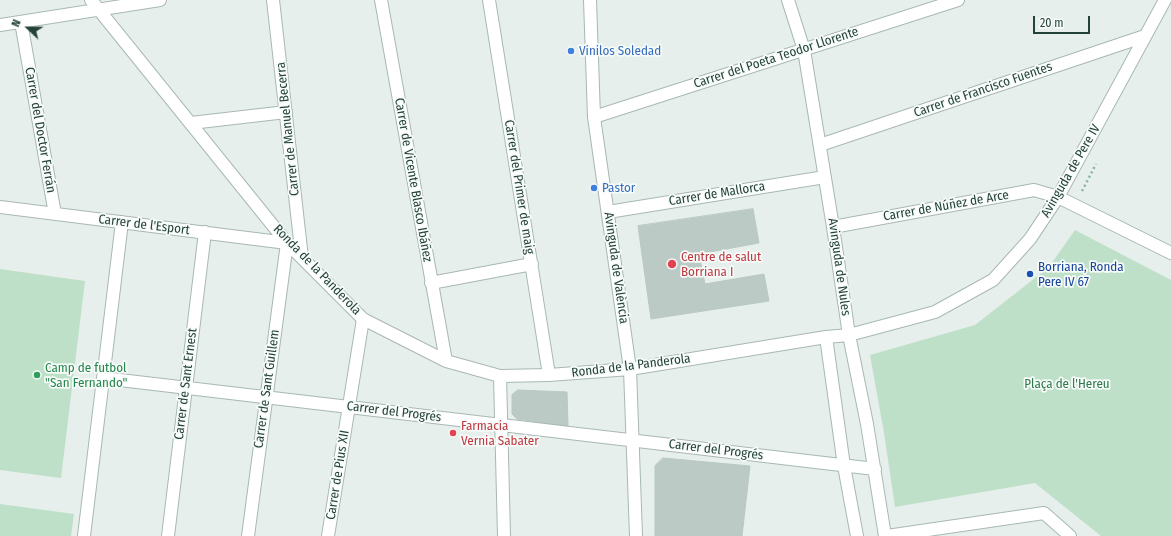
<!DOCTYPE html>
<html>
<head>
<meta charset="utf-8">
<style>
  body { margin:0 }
  #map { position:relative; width:1171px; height:536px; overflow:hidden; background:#e6efeb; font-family:"Fira Sans Condensed",sans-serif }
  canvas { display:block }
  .north { position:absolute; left:8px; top:8px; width:40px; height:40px; -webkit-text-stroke:3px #f7fbf9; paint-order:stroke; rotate:292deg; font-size:11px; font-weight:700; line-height:16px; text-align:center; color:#24423a }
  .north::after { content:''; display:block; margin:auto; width:14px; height:18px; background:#24423a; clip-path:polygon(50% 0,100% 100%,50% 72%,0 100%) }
  .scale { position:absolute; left:1033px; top:16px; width:57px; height:18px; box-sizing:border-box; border:2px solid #24423a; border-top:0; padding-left:5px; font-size:12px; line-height:14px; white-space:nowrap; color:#24423a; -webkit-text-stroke:3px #f7fbf9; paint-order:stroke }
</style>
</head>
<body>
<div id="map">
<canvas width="1171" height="536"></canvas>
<div class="north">N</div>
<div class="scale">20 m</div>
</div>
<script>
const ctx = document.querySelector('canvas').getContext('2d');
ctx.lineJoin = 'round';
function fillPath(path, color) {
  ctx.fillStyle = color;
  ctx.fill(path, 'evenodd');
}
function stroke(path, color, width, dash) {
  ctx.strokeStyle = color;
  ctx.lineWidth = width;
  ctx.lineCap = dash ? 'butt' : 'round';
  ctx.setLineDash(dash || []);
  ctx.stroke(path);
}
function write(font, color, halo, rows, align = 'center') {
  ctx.font = font + ' "Fira Sans Condensed",sans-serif';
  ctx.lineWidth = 3.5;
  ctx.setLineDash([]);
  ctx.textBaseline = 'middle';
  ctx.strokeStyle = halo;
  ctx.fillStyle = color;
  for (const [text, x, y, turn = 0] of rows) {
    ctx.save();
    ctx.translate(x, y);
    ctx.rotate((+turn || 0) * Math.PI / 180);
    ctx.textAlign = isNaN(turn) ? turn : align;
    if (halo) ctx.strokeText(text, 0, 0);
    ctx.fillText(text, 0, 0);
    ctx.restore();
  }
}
fillPath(new Path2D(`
  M1075,230l96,50v256h-70l-66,-53 -140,24 -11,-74 -14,-78 105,-30 74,-58z
  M0,269l85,12 -24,197 -61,-8z
  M0,504l74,10 -3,22h-71z`), '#bfe0c8');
const building = new Path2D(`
  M753,209l6,34 -60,11 6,30 59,-10 5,27 -118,18 -13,-93z
  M518,390l49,2 1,34 -51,-7 -5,-5v-19z
  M663,458l87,8 -8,70h-87v-70z`);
fillPath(building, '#bbcac4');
stroke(building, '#b8c9c2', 1);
const minor = new Path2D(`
  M91,0l196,243 76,76 83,42 54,15 49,-1 81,-6 196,-32 23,-2 86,-23 58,-32 37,-41 28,-42 107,-197
  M273,0l29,258
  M381,0l65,361
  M489,0l60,375
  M590,0l4,117 36,252 6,167
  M788,0l16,50 29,177 16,108 18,89 18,112
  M21,22l34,192
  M0,25l160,-25
  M594,117l364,-117
  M191,123l95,-11
  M820,145l325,-109
  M0,207l287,36 -39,293
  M608,212l217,-35
  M833,227l201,-37 24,7 113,56
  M431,283l101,-19
  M826,337l18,129 13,70
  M500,376l4,160
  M103,378l772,91
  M84,536l38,-314
  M168,536l37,-304
  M328,536l35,-217
  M887,536l157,-23 26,23`);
stroke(minor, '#a8b8b2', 14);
stroke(new Path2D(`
  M1082,191l14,-27`), '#86b3a5', 2.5, [2, 3]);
stroke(minor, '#fff', 12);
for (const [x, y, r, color] of [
  [571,51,4,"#3f7fe0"],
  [594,188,4,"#3f7fe0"],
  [672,264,5,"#e0444e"],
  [1030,274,4,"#1a4fb4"],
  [37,375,4,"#2e9e5b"],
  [453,433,4,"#e0444e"]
]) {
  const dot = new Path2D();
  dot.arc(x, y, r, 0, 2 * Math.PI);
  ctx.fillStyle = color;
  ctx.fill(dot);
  stroke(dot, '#f7fbf9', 1.5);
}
write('13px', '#366cbe', '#f7fbf9', [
  ["Vinilos Soledad",579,51],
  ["Pastor",602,188]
], 'left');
write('13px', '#24423a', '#f7fbf9', [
  ["Carrer del Poeta Teodor Llorente",776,58,-18],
  ["Carrer de Francisco Fuentes",983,90,-19],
  ["Carrer de Manuel Becerra",288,129,-96],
  ["Carrer del Doctor Ferrán",40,130,80],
  ["Avinguda de Pere IV",1071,171,-60],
  ["Carrer de Vicente Blasco Ibáñez",413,180,80],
  ["Carrer del Primer de maig",519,187,81],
  ["Carrer de Mallorca",717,194,-9],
  ["Carrer de Núñez de Arce",946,206,-10],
  ["Carrer de l'Esport",144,225,7],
  ["Avinguda de Nules",839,267,82],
  ["Avinguda de València",616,268,82],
  ["Ronda de la Panderola",317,270,46],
  ["Ronda de la Panderola",631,366,-7],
  ["Carrer de Sant Ernest",186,384,-83],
  ["Carrer de Sant Guillem",267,389,-82],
  ["Carrer del Progrés",394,412,7],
  ["Carrer del Progrés",716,450,7],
  ["Carrer de Pius XII",338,475,-81]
]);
write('13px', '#be3a42', '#f7fbf9', [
  ["Centre de salut",681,257],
  ["Borriana I",681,272],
  ["Farmacia",461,426],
  ["Vernia Sabater",461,441]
], 'left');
write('13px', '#164399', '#f7fbf9', [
  ["Borriana, Ronda",1038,267],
  ["Pere IV 67",1038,282]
], 'left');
write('13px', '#27864d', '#f7fbf9', [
  ["Camp de futbol",45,368],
  ["\"San Fernando\"",45,383]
], 'left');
write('13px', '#2d7a4b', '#f7fbf9', [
  ["Plaça de l'Hereu",1067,384]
]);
</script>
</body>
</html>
